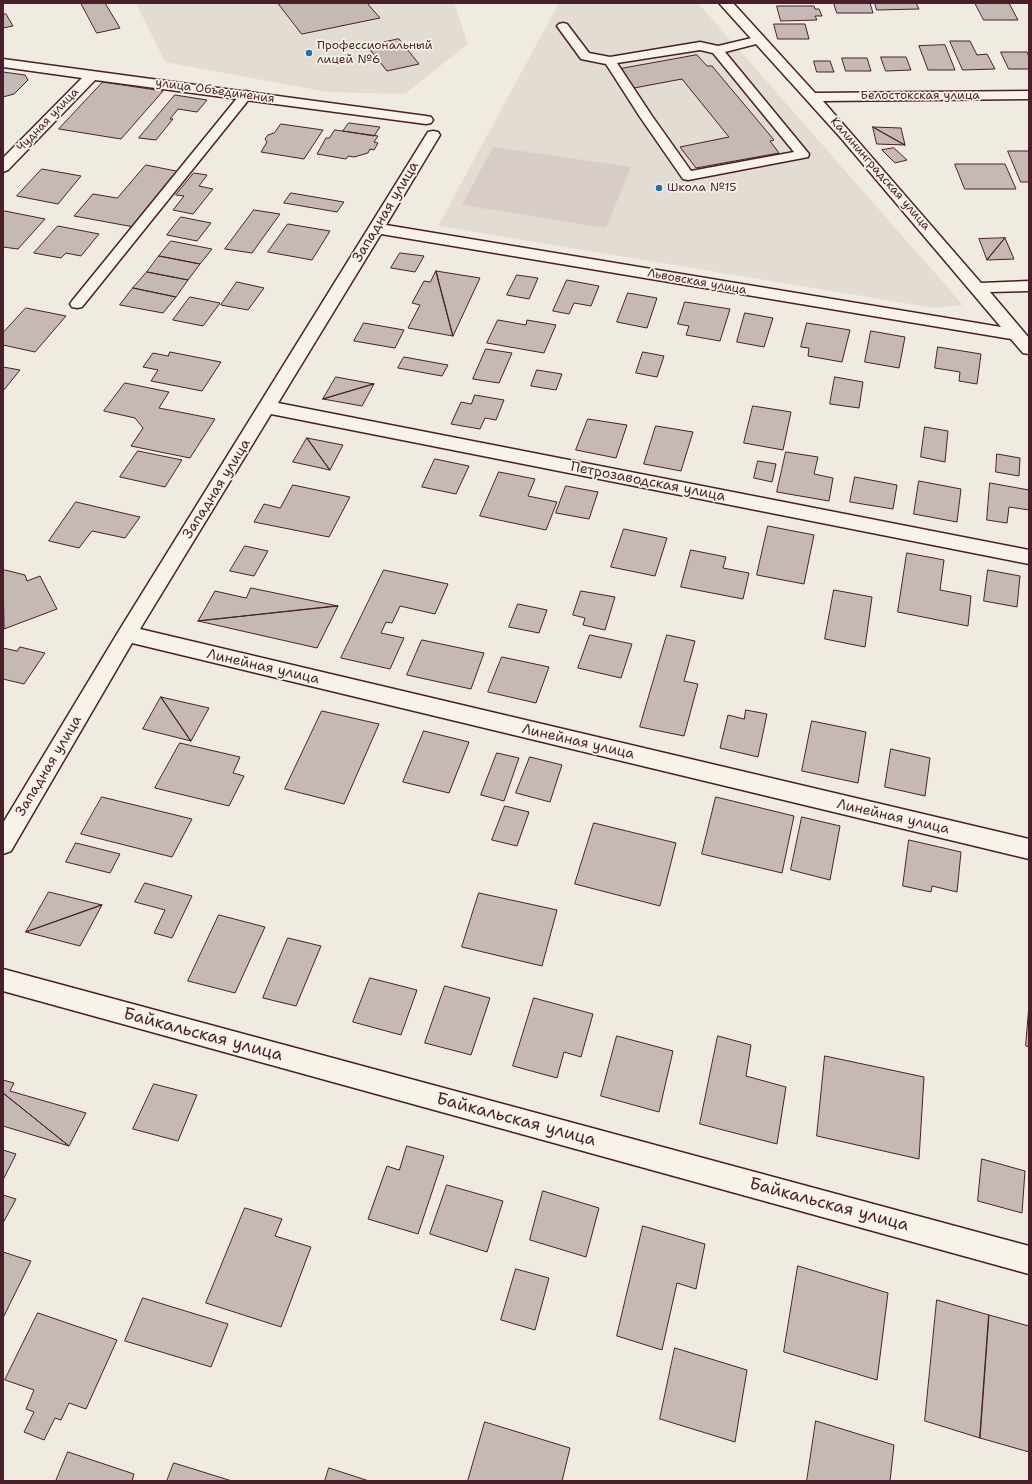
<!DOCTYPE html>
<html>
<head>
<meta charset="utf-8">
<style>
  body { margin:0 }
  #map { position:relative; width:1032px; height:1484px; overflow:hidden; background:#f0ebe0; font-family:"Shantell Sans",sans-serif }
  canvas { display:block }
  .frame { position:absolute; inset:0; border:4px solid #4a1f2b; pointer-events:none }
</style>
</head>
<body>
<div id="map">
<canvas width="1032" height="1484"></canvas>
<div class="frame"></div>
</div>
<script>
const ctx = document.querySelector('canvas').getContext('2d');
ctx.lineJoin = 'round';
function fillPath(path, color) {
  ctx.fillStyle = color;
  ctx.fill(path, 'evenodd');
}
function stroke(path, color, width, dash) {
  ctx.strokeStyle = color;
  ctx.lineWidth = width;
  ctx.lineCap = dash ? 'butt' : 'round';
  ctx.setLineDash(dash || []);
  ctx.stroke(path);
}
function write(font, color, halo, rows, align = 'center') {
  ctx.font = font + ' "Shantell Sans",sans-serif';
  ctx.lineWidth = 3.5;
  ctx.setLineDash([]);
  ctx.textBaseline = 'middle';
  ctx.strokeStyle = halo;
  ctx.fillStyle = color;
  for (const [text, x, y, turn = 0] of rows) {
    ctx.save();
    ctx.translate(x, y);
    ctx.rotate((+turn || 0) * Math.PI / 180);
    ctx.textAlign = isNaN(turn) ? turn : align;
    if (halo) ctx.strokeText(text, 0, 0);
    ctx.fillText(text, 0, 0);
    ctx.restore();
  }
}
fillPath(new Path2D(`
  M136,3h318l14,41 -63,50 -78,-2 -162,-30z
  M559,3h139l265,302 -28,3 -497,-82z`), '#e3dcd2');
fillPath(new Path2D(`
  M493,147l138,20 -25,61 -144,-23z`), '#d8cdc6');
const building = new Path2D(`
  M81,3h24l15,25 -23,5z
  M278,3h89l13,15 -78,16z
  M834,3h36l3,10h-36z
  M875,3h41l3,6 -42,1z
  M975,3h34l9,17h-34z
  M777,6h37l1,3h4l3,7h-7l2,4 -36,1z
  M6,14l7,12 -10,2v-13z
  M774,24h31l4,15h-31z
  M399,39l20,25 -32,7 -20,-25z
  M950,41h20l7,14 10,-1 8,15 -32,1z
  M945,45l10,25h-27l-9,-24z
  M1001,52h26l2,5v12h-20z
  M697,55l10,11h5l62,74 -4,1 9,12 -83,15 -16,-21 49,-10 -47,-58 -48,9 -14,-19z
  M881,57h25l5,13 -25,1z
  M842,58h25l4,13h-25z
  M814,61h16l4,11h-17z
  M3,72l22,3 3,5 -14,14 -11,3z
  M103,82l60,9 -42,48 -62,-10z
  M175,95l32,5 -10,12 -19,-3 -8,10h3l-17,21 -17,-2z
  M349,123l31,4 -6,9 -31,-5z
  M281,124l42,6 -19,29 -43,-7 6,-10 -2,-3 3,-4 6,-2z
  M873,127l32,18 -28,-1z
  M873,127l28,1 4,17z
  M335,130l43,6 -4,6 4,1 -4,7 -4,-1 -2,4 -14,4 -6,-1 -2,3 -29,-5 9,-16h3z
  M894,148l13,12 -12,3 -13,-13z
  M1008,151h21v31h-8z
  M955,164h50l11,25h-51z
  M146,165l35,7 -47,55 -60,-11 19,-22 24,4z
  M42,169l39,7 -23,28 -41,-8z
  M194,173l13,2 -8,11 14,3 -20,25 -20,-4 11,-14 -8,-1z
  M291,193l53,9 -7,10 -53,-9z
  M254,210l26,4 -28,39 -27,-4z
  M5,211l40,8 -27,30 -15,-2v-34z
  M181,217l30,6 -14,18 -30,-6z
  M288,224l42,7 -18,29 -44,-8z
  M58,226l41,8 -18,22 -15,-3 -5,5 -27,-5z
  M1005,238l-18,22 -8,-21z
  M1005,238l9,21 -27,1z
  M171,241l41,8 -12,15 -41,-8z
  M400,253l24,3 -9,16 -24,-4z
  M159,256l41,8 -12,16 -41,-8z
  M436,271l17,65 -45,-8 12,-23 -8,-2 12,-22 6,1z
  M436,271l44,7 -27,58z
  M147,272l41,8 -12,17 -43,-9z
  M517,275l21,3 -9,21 -22,-4z
  M567,280l32,6 -8,20 -17,-3 -5,11 -16,-3z
  M237,282l27,6 -16,22 -27,-5z
  M133,288l43,9 -13,16 -43,-8z
  M628,293l29,5 -10,30 -30,-6z
  M190,297l30,6 -17,23 -30,-6z
  M685,302l45,7 -10,32 -34,-6 3,-9 -11,-2z
  M26,308l40,8 -31,36 -32,-7v-12z
  M745,313l28,5 -9,29 -27,-5z
  M498,320l28,5 1,-5 29,5 -12,28 -57,-10z
  M364,323l40,7 -9,18 -41,-7z
  M807,323l43,7 -8,32 -34,-6 1,-8 -8,-1z
  M871,331l34,6 -6,31 -34,-6z
  M938,347l43,7 -4,30 -18,-3 1,-9 -25,-4z
  M486,349l26,4 -13,30 -26,-4z
  M170,352l51,10 -19,29 -51,-10 7,-11 -15,-3 10,-14 15,3z
  M643,352l21,4 -7,21 -21,-4z
  M404,357l44,8 -6,11 -44,-8z
  M3,367l17,3 -17,21z
  M537,370l25,4 -6,16 -25,-4z
  M336,377l38,7 -51,15z
  M835,377l28,5 -4,26 -29,-4z
  M125,383l44,9 -10,16 56,11 -25,39 -59,-12 12,-18 -8,-10 -31,-7z
  M374,384l-12,22 -39,-7z
  M475,395l29,5 -8,20 -11,-2 -5,11 -29,-5 10,-22 10,2z
  M753,406l38,6 -8,38 -39,-7z
  M588,419l39,6 -11,33 -40,-8z
  M656,426l37,6 -12,39 -37,-7z
  M925,427l23,4 -3,31 -24,-5z
  M307,438l23,32 -37,-8z
  M307,438l36,7 -13,25z
  M138,451l44,9 -17,27 -45,-10z
  M786,452l32,5 -4,17 19,4 -4,23 -52,-9z
  M997,454l23,4 -1,18 -23,-4z
  M435,459l34,7 -13,28 -34,-7z
  M758,461l18,3 -4,18 -18,-4z
  M499,472l36,7 -7,17 29,6 -11,28 -66,-14z
  M855,477l42,8 -4,24 -43,-7z
  M919,481l42,8 -4,33 -43,-8z
  M990,483l39,7v20l-20,-3 -2,16 -20,-3z
  M293,485l57,12 -21,40 -75,-15 10,-18 16,4z
  M566,486l32,6 -9,27 -33,-6z
  M76,502l64,15 -15,21 -33,-7 -13,17 -30,-7z
  M768,526l46,9 -10,49 -47,-9z
  M624,529l43,9 -12,38 -44,-9z
  M245,546l23,5 -14,25 -24,-5z
  M691,550l35,7 -3,11 26,5 -6,26 -62,-12z
  M907,553l37,7 -4,30 31,6 -3,30 -70,-14z
  M5,570l20,5 2,6 13,-5 17,33 -53,20 -1,-58z
  M384,570l64,14 -13,30 -35,-8 -8,17 -6,-1 -5,11 23,5 -14,31 -49,-11z
  M988,570l32,6 -3,31 -33,-6z
  M251,588l87,18 -140,15 17,-30 31,7z
  M834,590l38,7 -7,50 -40,-8z
  M581,591l34,6 -10,33 -22,-5 2,-7 -12,-3z
  M518,604l29,6 -8,23 -30,-6z
  M338,606l-21,42 -119,-27z
  M590,635l42,9 -11,34 -43,-10z
  M667,635l28,6 -11,40 14,3 -14,52 -44,-9z
  M422,640l62,13 -13,36 -64,-14z
  M20,647l25,6 -21,31 -21,-5v-31l14,3z
  M502,657l47,10 -13,36 -48,-11z
  M161,697l48,11 -18,33z
  M161,697l30,44 -48,-12z
  M746,710l21,4 -9,43 -38,-9 8,-33 16,4z
  M322,711l57,13 -35,80 -59,-15z
  M812,721l54,11 -8,51 -56,-12z
  M424,731l45,11 -20,51 -46,-11z
  M180,743l60,14 -7,16 11,3 -15,30 -74,-18z
  M891,749l39,9 -5,38 -40,-9z
  M497,753l22,5 -15,43 -23,-6z
  M530,757l32,8 -12,37 -34,-9z
  M102,797l90,22 -20,38 -91,-23z
  M716,797l78,19 -12,57 -80,-19z
  M505,806l24,6 -12,34 -25,-6z
  M802,817l38,9 -10,54 -39,-10z
  M594,823l82,20 -16,63 -85,-22z
  M909,840l52,12 -4,40 -25,-6 -1,6 -28,-6z
  M76,843l44,11 -10,19 -44,-11z
  M145,883l47,13 -20,42 -18,-5 11,-23 -30,-8z
  M49,892l53,13 -76,27z
  M479,893l78,17 -15,56 -80,-19z
  M102,905l-22,41 -54,-14z
  M219,915l46,12 -30,66 -47,-12z
  M288,938l33,8 -25,60 -33,-8z
  M370,978l47,12 -16,45 -48,-13z
  M445,986l45,12 -19,57 -46,-12z
  M534,998l59,16 -12,43 -17,-5 -7,26 -44,-12z
  M1029,1005v42l-3,-1z
  M617,1036l56,15 -14,61 -58,-16z
  M718,1036l33,9 -5,31 40,11 -9,57 -77,-20z
  M825,1056l99,21 -5,82 -102,-23z
  M3,1080l11,3 -4,8 76,22 -17,33 -66,-53z
  M154,1084l43,11 -19,46 -45,-12z
  M3,1093l66,53 -66,-20z
  M407,1146l37,10 -26,78 -50,-15 19,-53 12,4z
  M3,1150l13,4 -13,26z
  M982,1159l43,12 -3,42 -44,-12z
  M447,1185l56,16 -16,51 -57,-18z
  M543,1191l56,17 -13,49 -56,-17z
  M3,1195l13,4 -13,24z
  M245,1208l37,11 -7,17 36,11 -30,80 -75,-24z
  M643,1226l62,18 -9,45 -19,-6 -15,67 -45,-14z
  M3,1252l28,9 -28,57z
  M798,1266l90,27 -11,87 -93,-28z
  M516,1269l33,9 -14,52 -34,-10z
  M143,1298l85,26 -17,43 -86,-26z
  M937,1300l52,15 -9,123 -55,-17z
  M38,1313l79,27 -31,69 -17,-6 -8,17 -6,-2 -11,22 -20,-8 10,-20 -8,-3 8,-19 -29,-10z
  M989,1315l40,11v126l-49,-14z
  M675,1348l72,22 -12,72 -75,-23z
  M816,1421l78,24 -4,36h-83z
  M485,1422l85,26 -8,33h-94z
  M68,1452l66,22 -2,7h-76z
  M174,1463l58,18h-65z
  M329,1468l40,13h-44z`);
fillPath(building, '#c6b8b3');
stroke(building, '#4a1f2b', 1);
const lane = new Path2D(`
  M563,23l4,1 22,29 21,4 90,-15 18,4 42,-10 4,2 2,2 -2,2 -39,10 84,102 -1,3 -5,1 -115,22 -5,-1 -43,-62 -34,-53 -25,-5 -24,-33 2,-2zM700,50l13,3 81,99 -103,19 -39,-55 -35,-53z
  M246,91l4,1 2,3 -2,3 -168,209 -5,1 -5,-1 -2,-3 2,-3 170,-209z`);
const street = new Path2D(`
  M719,3h14l82,90 214,-2v8l-206,2 158,182 48,-2v10l-39,1 39,46v16l-6,-1 -12,-14 -630,-105 -103,169 751,147v14l-758,-150 -131,215 889,210v20l-897,-216 -121,208 -8,3v-31l117,-194 308,-497 5,-1 5,1 2,3 -54,90 615,102 -161,-190z
  M3,59l423,57 5,1 2,3 -2,3 -5,1 -331,-44 -87,90 -5,2v-14l79,-80 -79,-11z
  M3,969l1026,277v28l-1026,-283z`);
stroke(lane, '#4a1f2b', 3);
stroke(street, '#4a1f2b', 3);
fillPath(lane, '#f7f3e8');
fillPath(street, '#f7f3e8');
for (const [x, y, r, color] of [
  [309,53,4,"#1f6fb2"],
  [659,188,4,"#1f6fb2"]
]) {
  const dot = new Path2D();
  dot.arc(x, y, r, 0, 2 * Math.PI);
  ctx.fillStyle = color;
  ctx.fill(dot);
  stroke(dot, '#f7f3e8', 1.5);
}
write('12px', '#4a1f2b', '#f7f3e8', [
  ["Профессиональный",317,46],
  ["лицей №6",317,60],
  ["Школа №15",667,188]
], 'left');
write('12px', '#4a1f2b', '#f7f3e8', [
  ["улица Объединения",215,91,8],
  ["Белостокская улица",920,96],
  ["Чудная улица",48,120,-46],
  ["Калининградская улица",880,174,49],
  ["Львовская улица",697,282,10]
]);
write('14px', '#4a1f2b', '#f7f3e8', [
  ["Западная улица",386,212,-59],
  ["Петрозаводская улица",648,482,11],
  ["Западная улица",217,489,-58],
  ["Линейная улица",263,667,13],
  ["Линейная улица",578,742,13],
  ["Западная улица",49,766,-59],
  ["Линейная улица",893,817,13]
]);
write('17px', '#4a1f2b', '#f7f3e8', [
  ["Байкальская улица",203,1035,15],
  ["Байкальская улица",516,1120,15],
  ["Байкальская улица",829,1205,15]
]);
</script>
</body>
</html>
